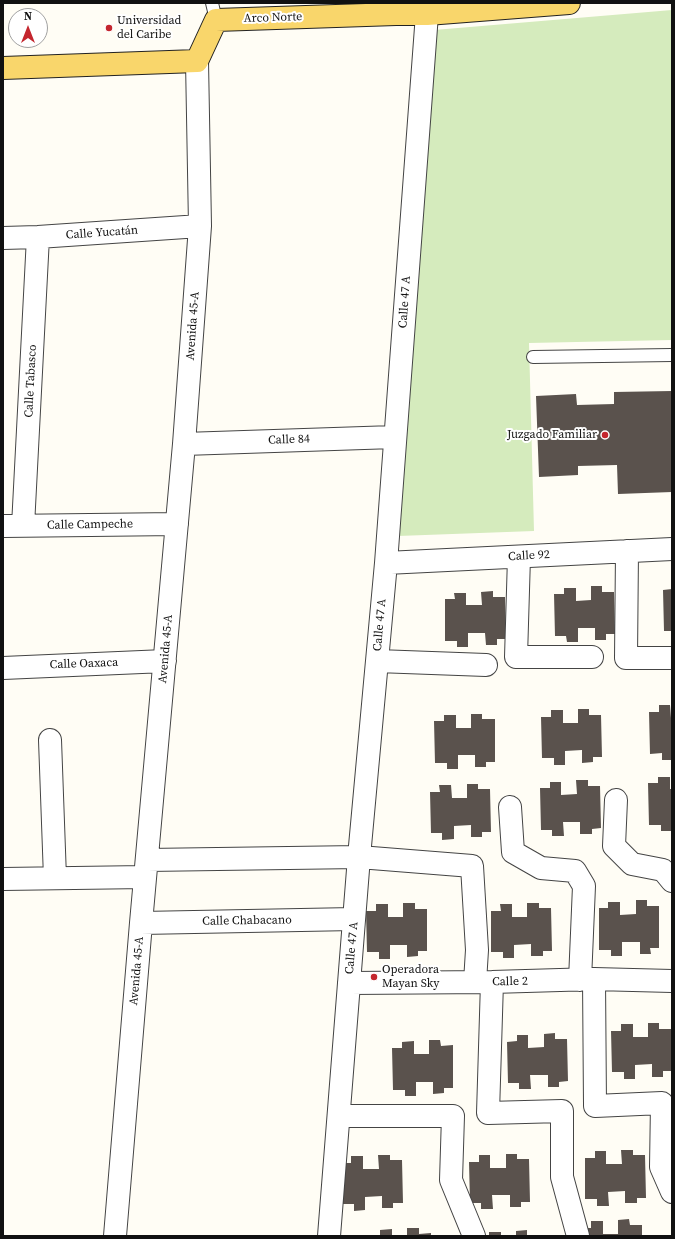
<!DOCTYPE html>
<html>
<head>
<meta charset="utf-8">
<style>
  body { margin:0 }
  #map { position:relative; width:675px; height:1239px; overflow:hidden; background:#fffdf5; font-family:"Source Serif 4",serif }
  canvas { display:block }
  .frame { position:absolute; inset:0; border:4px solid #111; pointer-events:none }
  .north { position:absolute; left:8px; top:8px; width:40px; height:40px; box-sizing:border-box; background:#fff; border:1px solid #a0a0a0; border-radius:50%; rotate:0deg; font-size:11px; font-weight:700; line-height:16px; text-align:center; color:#111 }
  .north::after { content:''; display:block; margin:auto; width:14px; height:18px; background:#c4262e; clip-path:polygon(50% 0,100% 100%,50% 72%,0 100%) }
</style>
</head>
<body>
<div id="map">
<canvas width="675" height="1239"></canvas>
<div class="frame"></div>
<div class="north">N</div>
</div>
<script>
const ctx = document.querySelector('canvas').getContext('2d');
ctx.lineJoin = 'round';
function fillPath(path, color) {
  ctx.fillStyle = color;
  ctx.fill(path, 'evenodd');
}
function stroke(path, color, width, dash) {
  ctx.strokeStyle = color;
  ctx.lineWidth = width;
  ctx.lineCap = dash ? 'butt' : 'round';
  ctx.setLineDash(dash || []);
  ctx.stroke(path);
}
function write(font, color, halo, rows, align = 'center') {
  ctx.font = font + ' "Source Serif 4",serif';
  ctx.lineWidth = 4;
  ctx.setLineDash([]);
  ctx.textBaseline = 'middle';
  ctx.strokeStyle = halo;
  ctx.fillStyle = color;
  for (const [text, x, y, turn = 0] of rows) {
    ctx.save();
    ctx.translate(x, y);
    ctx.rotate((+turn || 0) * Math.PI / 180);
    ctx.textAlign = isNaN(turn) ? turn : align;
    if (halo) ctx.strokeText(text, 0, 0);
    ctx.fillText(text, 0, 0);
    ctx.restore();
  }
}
fillPath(new Path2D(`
  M672,10v330l-143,3 5,188 -136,5 36,-506z`), '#d5ebbd');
fillPath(new Path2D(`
  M672,391v101l-54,2 -1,-29 -39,1v9l-39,2 -3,-81 40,-2 1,11 37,-1v-12z
  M591,586h11v6h12l1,42h-9v6h-11v-12h-17v14h-11l-1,-6h-11l-1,-42h10v-6h12v13l15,-1z
  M672,589v42h-8l-1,-41z
  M493,591v6h12l1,42h-9v6h-11l-1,-12h-17v14h-11v-6h-12v-42h10l-1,-6h12v12h16l-1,-13z
  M659,705h11l1,13h1v42h-10v-7l-12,1 -1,-42h10z
  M578,709h11v6h12l1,42h-9v5l-11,1v-13l-17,1v14h-11v-7h-12l-1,-41h10v-7h12v13h15z
  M471,714h11v5h13v43h-9v5h-11v-12h-17v14h-11v-6h-12l-1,-42h10v-6h12v13h15z
  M658,777h12v12h2v42h-11v-6h-12l-1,-42h10z
  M576,780h12v6h12l1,42 -9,1v5h-12v-12h-17l1,14h-12v-6h-11l-1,-42h10v-6h11v13l16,-1z
  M467,784h11v5h12l1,43h-9v5h-11v-12l-17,1v13l-12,1v-7h-11l-1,-41h10l-1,-7h12l1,13h15z
  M636,900h11v6h12v42h-9l1,6h-11v-12h-18v14h-11v-6h-12v-42h9v-6h12v13l16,-1z
  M403,903h12v6h12v42h-9v5l-11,1v-12h-17v14h-11v-7h-12l-1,-41h10v-7h12v13h15z
  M527,903h12v5h12l1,43h-9v5h-12v-12l-17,1v13h-11v-6h-12v-41h10l-1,-7h12v13h15z
  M648,1023h11v6h12l1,42h-9v6h-11v-13l-17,1v14h-11v-7h-12l-1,-41h10v-7h12v13h15z
  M555,1033v6h12l1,42 -9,1v5h-11v-12h-18l1,14h-12v-6h-11l-1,-41 10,-1v-6h11v13l16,-1v-13z
  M429,1040h11l1,6 12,-1v43h-9v5l-11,1v-12h-17v14h-11v-6h-12l-1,-42h10v-6l12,-1v13h15z
  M621,1150h12v5h12l1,43h-9v5h-12v-12l-17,1 1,14h-12v-7h-12v-41h10v-7h11v13h16z
  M506,1154h11v5h12l1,43h-9v5h-11v-12h-18l1,14h-12v-6h-11l-1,-41h10v-7h11v13h16z
  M378,1155h12v5h12l1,43h-10v5h-11v-12l-17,1v13l-11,1v-7h-12v-41h9v-7h12v13h16z
  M629,1219l1,6h12v11h-60v-8h9v-7h12v13h15v-14z
  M407,1228h12v6l12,-1v3h-24z
  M392,1229v7h-12v-6z
  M527,1230v6h-11v-5z
  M489,1232h12v4h-12z`), '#5a524d');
const lane = new Path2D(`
  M212,3l4,17
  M533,357l139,-2`);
const street = new Path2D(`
  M3,238l35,-1 162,-11
  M184,444l210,-7
  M3,526l174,-2
  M23,526l15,-289
  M627,551l-1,107h46
  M519,557l-3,100h76
  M386,563l286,-14
  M377,661l109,4
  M3,668l162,-7
  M50,740l5,138
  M616,800l-2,46 18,18 31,6 9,11
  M510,807l3,45 28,16 34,3 9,15 -4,94
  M147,860l212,-3 113,9 5,84 -2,32
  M3,879l142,-2
  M141,923l213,-4
  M594,979l1,127 67,-3 -1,64 11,25
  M492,982l-4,131 74,-2v66l16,59
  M349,983l143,-1 102,-3 78,2
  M339,1116h114l-2,64 23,56
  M115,1236l26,-313 43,-479 16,-218 -3,-165
  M329,1236l30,-379 27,-294 41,-549`);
const primary = new Path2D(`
  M3,68l194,-7 19,-41 180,-6h31l142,-11`);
stroke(lane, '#444', 14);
stroke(street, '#444', 24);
stroke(primary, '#222', 24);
stroke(lane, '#fff', 12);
stroke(street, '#fff', 22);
stroke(primary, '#f9d66b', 22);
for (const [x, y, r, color] of [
  [109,28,4,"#c4262e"],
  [605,435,4,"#c4262e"],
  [374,977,4,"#c4262e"]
]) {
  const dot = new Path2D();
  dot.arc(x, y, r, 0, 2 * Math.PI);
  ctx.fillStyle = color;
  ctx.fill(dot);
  stroke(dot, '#fff', 1.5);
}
write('12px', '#111', '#fff', [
  ["Arco Norte",273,18,-2],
  ["Calle Yucatán",102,233,-4],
  ["Calle 47 A",405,302,-86],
  ["Avenida 45-A",193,326,-86],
  ["Calle Tabasco",31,381,-87],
  ["Calle 84",289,440,-2],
  ["Calle Campeche",90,525,-1],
  ["Calle 92",529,556,-3],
  ["Calle 47 A",380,625,-85],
  ["Avenida 45-A",166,649,-85],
  ["Calle Oaxaca",84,664,-2],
  ["Calle Chabacano",247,921,-1],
  ["Calle 47 A",352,948,-85],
  ["Avenida 45-A",137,971,-85],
  ["Calle 2",510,982,-1]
]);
write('12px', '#111', '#fff', [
  ["Universidad",117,21],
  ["del Caribe",117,35],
  ["Juzgado Familiar",597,435,"right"],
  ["Operadora",382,970],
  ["Mayan Sky",382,984]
], 'left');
</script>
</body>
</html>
